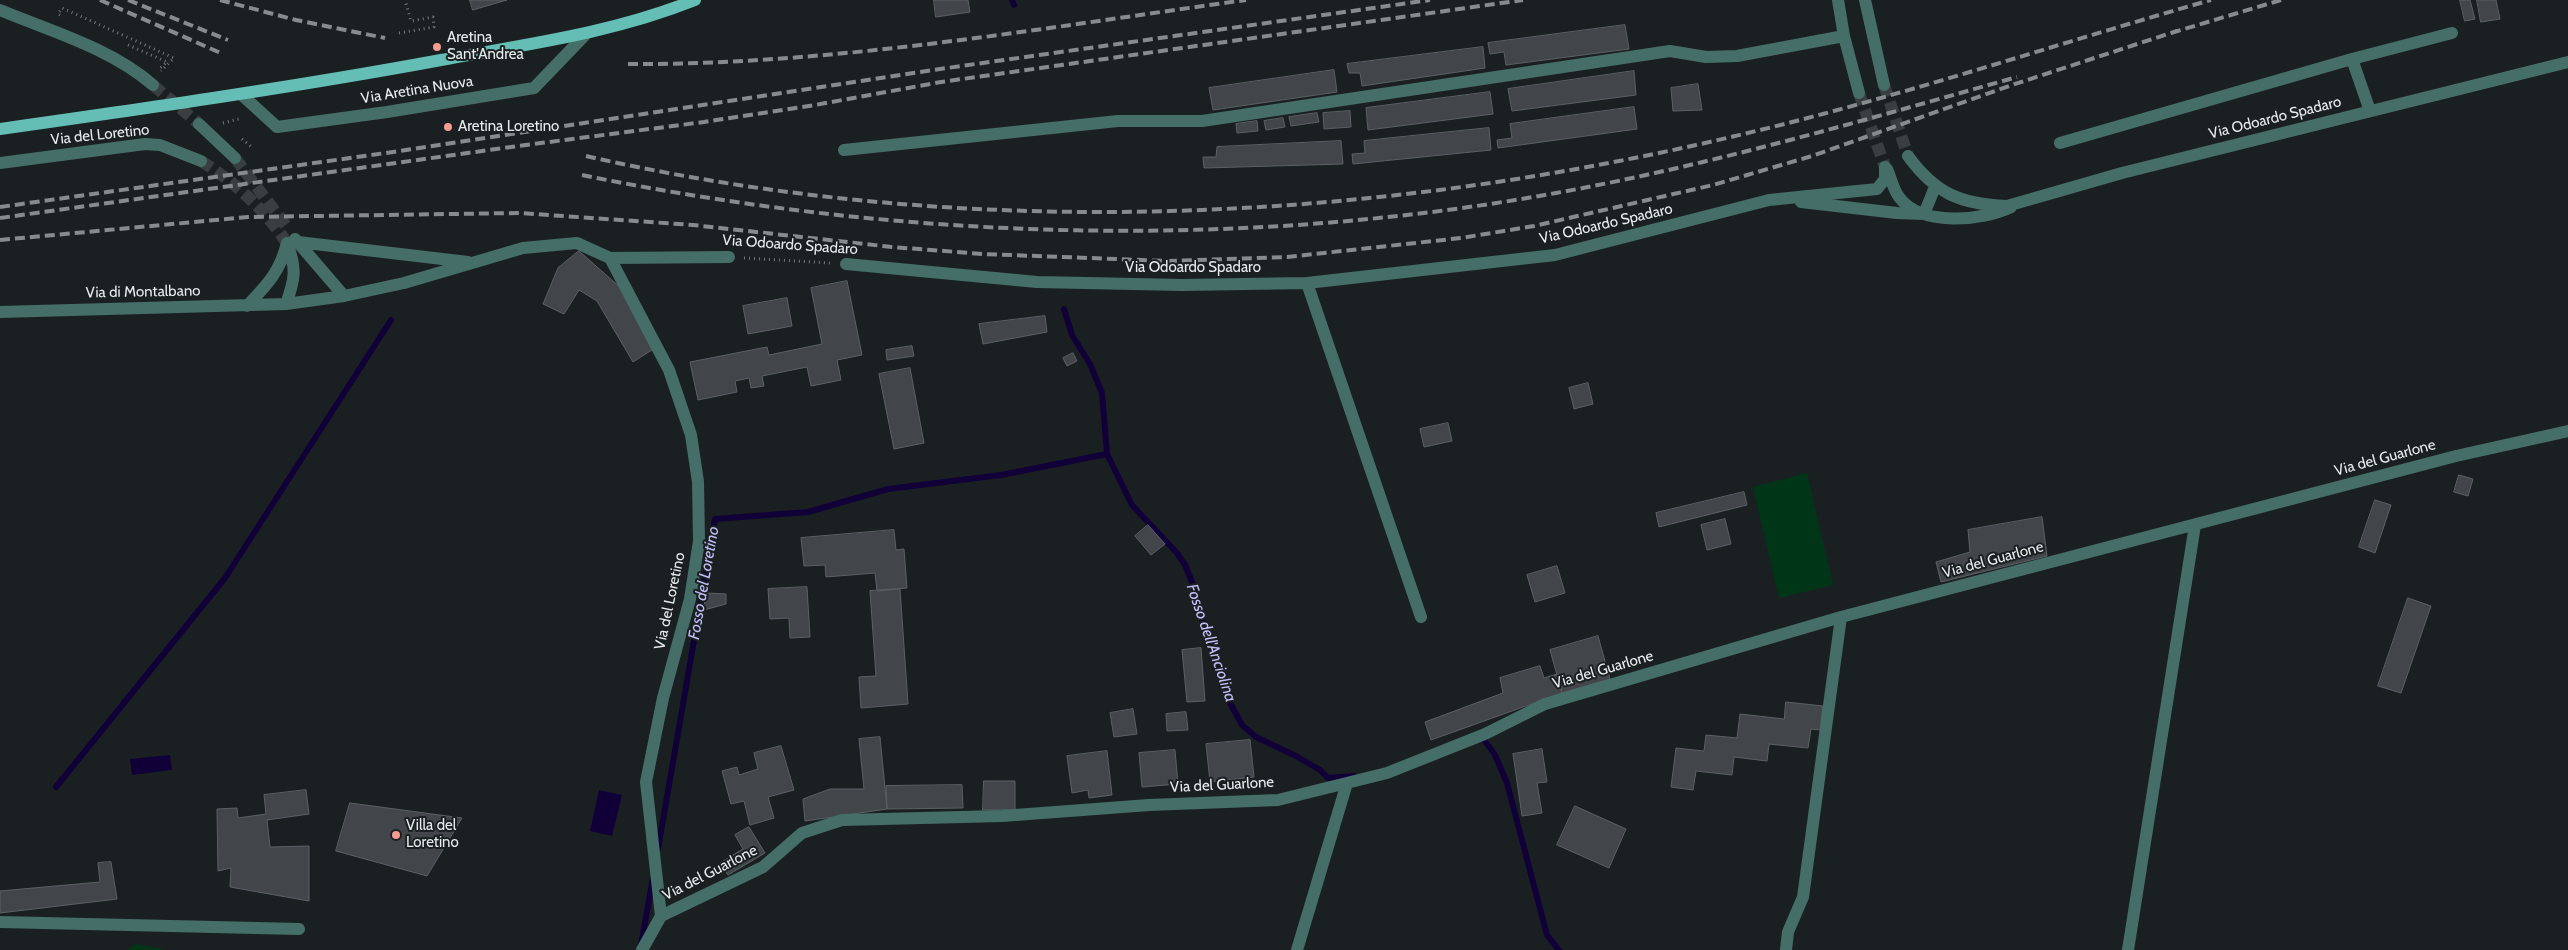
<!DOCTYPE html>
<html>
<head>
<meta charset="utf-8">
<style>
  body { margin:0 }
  canvas { display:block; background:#1a2022 }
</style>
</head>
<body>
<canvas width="2568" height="950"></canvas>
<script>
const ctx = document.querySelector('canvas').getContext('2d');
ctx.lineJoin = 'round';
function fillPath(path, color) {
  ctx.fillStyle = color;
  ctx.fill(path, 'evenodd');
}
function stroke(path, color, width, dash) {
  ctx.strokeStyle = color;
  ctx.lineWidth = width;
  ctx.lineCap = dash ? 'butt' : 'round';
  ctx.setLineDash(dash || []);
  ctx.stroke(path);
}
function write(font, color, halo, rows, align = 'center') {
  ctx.font = font + ' Cabin,sans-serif';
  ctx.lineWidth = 4;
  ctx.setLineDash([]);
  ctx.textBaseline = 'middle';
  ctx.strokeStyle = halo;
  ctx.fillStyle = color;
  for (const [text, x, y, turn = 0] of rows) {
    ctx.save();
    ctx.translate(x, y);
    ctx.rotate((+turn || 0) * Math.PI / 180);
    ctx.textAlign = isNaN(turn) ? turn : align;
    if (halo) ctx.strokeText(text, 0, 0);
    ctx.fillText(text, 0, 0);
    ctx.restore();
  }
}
fillPath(new Path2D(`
  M1807,473l26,112 -54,13 -26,-111z
  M136,944l29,6h-38z`), '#003518');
fillPath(new Path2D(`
  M170,755l2,15 -40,5 -2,-16z
  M599,790l23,5 -10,41 -22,-5z`), '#100037');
stroke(new Path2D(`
  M1012,0l2,5
  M1064,309l8,26 18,29 12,29 5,61 25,51 45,48 8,12 10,24 7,31 28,83 12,22 14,12 40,19 24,14 8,8 26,-2
  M1480,734l15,21 12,28 40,152 12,15
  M56,787l169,-209 166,-258
  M658,849l57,-330 93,-7 80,-23 113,-14 106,-21
  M641,945l12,-67`), '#100037', 6);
const building = new Path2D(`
  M470,0h37l-34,10z
  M934,0h34l2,12 -34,5z
  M2460,0h10l5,19 -10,2z
  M2477,0h19l4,19 -19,3z
  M1625,25l4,24 -123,16 -2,-13 -14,2 -2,-11z
  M1483,47l2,21 -123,18 -2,-13h-11l-2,-9z
  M1334,70l3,22 -124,18 -4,-22z
  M1634,71l2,24 -124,16 -4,-22z
  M1698,84l4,26 -29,1 -2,-23z
  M1490,92l3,22 -125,16 -2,-22z
  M1634,107l3,22 -139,19 -1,-8 15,-2 -2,-14z
  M1350,111l1,16 -27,2 -1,-16z
  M1317,113l2,9 -28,4 -2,-9z
  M1283,118l2,9 -19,3 -2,-9z
  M1257,121l1,10 -21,2 -1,-9z
  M1489,128l2,22 -138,14 -1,-10 13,-1 -1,-12z
  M1341,141l2,23 -139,4 -1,-11h13l1,-10z
  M579,251l43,38 33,59 -22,14 -36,-61 -18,-11 -15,24 -21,-10 15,-36z
  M847,281l15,74 -25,5 4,20 -30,6 -4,-19 -45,9 2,10 -13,2 -2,-10 -14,3 2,11 -39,8 -8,-38 77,-15 2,8 53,-11 -11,-56z
  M787,298l5,28 -44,8 -5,-28z
  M1045,316l2,16 -64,12 -4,-20z
  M912,346l2,10 -27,4 -1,-10z
  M1073,353l4,8 -10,5 -4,-8z
  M910,368l14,75 -30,6 -15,-75z
  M1588,383l5,21 -19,5 -5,-21z
  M1448,423l4,18 -28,6 -4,-18z
  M2459,475l14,4 -5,17 -14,-4z
  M1744,492l3,13 -88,22 -3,-14z
  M2375,500l16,5 -16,48 -16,-6z
  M2042,517l5,39 -106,26 -5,-20 34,-10 -2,-22z
  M1725,519l6,25 -24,6 -6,-25z
  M1148,525l17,19 -14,11 -16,-19z
  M894,530l2,20 8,-1 3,39 -30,3 -2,-18 -49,4 -1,-12 -21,1 -3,-28z
  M1557,566l8,27 -30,9 -8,-27z
  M807,587l3,50 -20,1 -1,-20 -19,1 -2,-30z
  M900,589l8,115 -47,4 -2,-31 17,-1 -6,-85z
  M706,593l20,1v10l-22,6z
  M2408,598l23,8 -30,87 -23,-7z
  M1598,636l12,43 -48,14 -12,-43z
  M1201,648l4,53 -18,1 -5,-52z
  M1540,666l4,12 13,-4 5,19 -131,47 -6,-18 78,-29 -3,-15z
  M1786,702l37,4 -3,24 -9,-1 -3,19 -39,-4 -2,17 -33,-4 -2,18 -36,-4 -3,19 -22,-3 5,-39 28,3 2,-16 31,3 3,-24 44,5z
  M1133,709l4,25 -23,3 -4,-24z
  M1186,712l2,18 -21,1 -1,-17z
  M880,737l7,72 -82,12 -2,-22 27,-10h34l-5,-50z
  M1250,740l4,37 -44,5 -4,-38z
  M781,746l13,44 -26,7 6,21 -24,7 -6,-24 -13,3 -9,-33 15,-4 2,8 19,-6 -4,-16z
  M1542,749l5,33 -10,1 5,30 -20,3 -9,-62z
  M1175,750l3,34 -36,3 -3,-34z
  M1107,751l5,44 -23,3 -1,-8 -16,3 -5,-37z
  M984,781h31v29h-32z
  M962,785l1,23 -76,1 -1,-23z
  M306,790l3,24 -42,6 3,27 39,-1v55l-79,-14 1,-19 -13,3 -1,-62 20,-1 1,10 28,-4 -2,-19z
  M350,803l112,15 -35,58 -91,-25z
  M1575,806l51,23 -17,39 -52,-23z
  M749,827l16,26 -37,22 -8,-12 23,-14 -8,-14z
  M111,862l6,37 -117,14v-22l100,-9 -2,-19z`);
fillPath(building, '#42464b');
stroke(building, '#5b6065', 1);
stroke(new Path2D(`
  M153,85l46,39
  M1884,85l24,71
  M1859,93l26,74
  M235,158l51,68
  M201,161c35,22 63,48 86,82`), '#393f40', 12, [12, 6]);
stroke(new Path2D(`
  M60,15l-2,-1 4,-6 112,50 -13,13
  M399,33l35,-6 -1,-10 -22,4 -6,-21
  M128,45l39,17 -8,7
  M223,123l19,-5
  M242,139l11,9
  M744,258l86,5`), '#73797b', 3, [1, 4]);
stroke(new Path2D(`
  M1838,0l6,36 15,57
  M1865,0l19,85
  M0,10c53,22 110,38 153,75
  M2352,59l18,52
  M242,95l35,32 110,-15 147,-24 51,-53
  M199,124l36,34
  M2060,143l292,-84 100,-26
  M844,150l274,-29h84l468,-70 36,6 31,-1 107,-20
  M1908,156c28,38 52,48 99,50l115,-33 446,-111
  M0,163l145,-19 15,1 41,16
  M1887,169c4,9 6,20 12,28 22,30 83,24 112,10
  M1801,202l96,11 27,1 11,-27
  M295,239l49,57
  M298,242l170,20
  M610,258l119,-1
  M846,264l191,18 145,3 125,-2 248,-28 214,-55 108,-11 8,-10v-12
  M1307,283l114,334
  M286,304c9,-25 11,-35 1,-61
  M247,306c20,-21 33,-34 40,-63
  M0,312l286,-8 58,-8 60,-13 119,-35 54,-5 33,15 59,112 22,65 7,47 1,59 -9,58 -27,99 -17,84 15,134 -19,34
  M661,916l102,-49 39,-34 40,-13 160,-4 147,-11 129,-5 109,-27 98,-39 60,-30 296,-87 615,-161 112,-25
  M0,922l299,7
  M1297,950l50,-167
  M1786,950l2,-18 15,-35 38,-280
  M2128,950l67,-425`), '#456e69', 12);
stroke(new Path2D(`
  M0,129c148,-21 295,-42 441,-69 87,-16 172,-27 254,-60`), '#65beb5', 12);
stroke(new Path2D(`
  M100,0l123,54
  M128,0l100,40
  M220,0l76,20 89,18
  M2171,33l110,-33
  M628,64c208,1 412,-36 618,-64
  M586,156c383,87 789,68 1170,-25 153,-37 303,-88 455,-131
  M582,175c318,65 654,76 974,18 156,-28 308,-73 461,-116
  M0,207l393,-55 547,-83 490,-69
  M0,218l518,-72 186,-24 111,-17 126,-23 582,-82
  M0,240l248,-23 271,-4 174,12 199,22 91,7 185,7 119,-4 174,-19 73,-12 179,-41 99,-29 197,-70 168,-55`), '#868b8d', 4, [10, 5]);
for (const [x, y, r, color] of [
  [437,47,5,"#f59c92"],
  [448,127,5,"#f59c92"],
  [396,835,5,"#f59c92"]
]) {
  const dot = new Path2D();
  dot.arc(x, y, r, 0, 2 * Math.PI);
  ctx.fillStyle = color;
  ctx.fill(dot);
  stroke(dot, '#1a2022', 2);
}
write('15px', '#e7eced', '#1a2022', [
  ["Aretina",447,38],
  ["Sant'Andrea",447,55],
  ["Aretina Loretino",458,127],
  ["Villa del",406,826],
  ["Loretino",406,843]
], 'left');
write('15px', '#e7eced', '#1a2022', [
  ["Via Aretina Nuova",417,90,-9],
  ["Via Odoardo Spadaro",2275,118,-14],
  ["Via del Loretino",100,135,-6],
  ["Via Odoardo Spadaro",1606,224,-13],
  ["Via Odoardo Spadaro",790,245,4],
  ["Via Odoardo Spadaro",1193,268],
  ["Via di Montalbano",143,292,-1],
  ["Via del Guarlone",2385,458,-15],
  ["Via del Guarlone",1993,560,-15],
  ["Via del Loretino",670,601,-78],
  ["Via del Guarlone",1603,670,-16],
  ["Via del Guarlone",1222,785,-3],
  ["Via del Guarlone",710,873,-27]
]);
write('italic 16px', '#c3c0f9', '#1a2022', [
  ["Fosso del Loretino",704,583,-80],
  ["Fosso dell'Anciolina",1211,643,71]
]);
</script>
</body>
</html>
